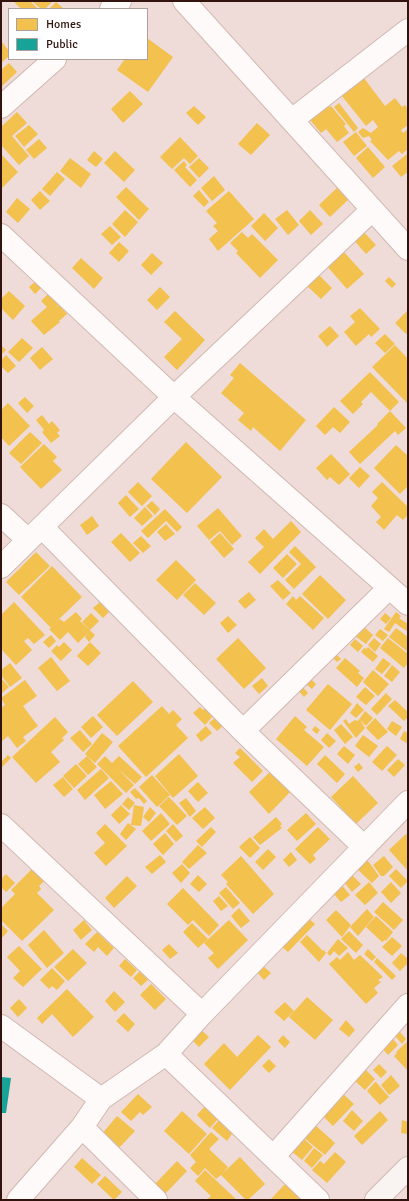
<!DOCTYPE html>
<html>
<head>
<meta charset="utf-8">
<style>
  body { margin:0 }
  #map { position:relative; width:409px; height:1201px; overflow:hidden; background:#efdbd7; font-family:Signika,sans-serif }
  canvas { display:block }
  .frame { position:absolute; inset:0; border:2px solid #32130d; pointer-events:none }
  .legend { position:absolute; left:8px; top:8px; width:140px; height:52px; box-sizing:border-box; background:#fff; border:1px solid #ada19e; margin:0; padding:5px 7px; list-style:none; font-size:12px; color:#32130d }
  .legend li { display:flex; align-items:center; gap:8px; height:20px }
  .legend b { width:20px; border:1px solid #ada19e }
</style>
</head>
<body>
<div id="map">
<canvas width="409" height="1201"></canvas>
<div class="frame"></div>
<ul class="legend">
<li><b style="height:11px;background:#f2c14e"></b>Homes</li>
<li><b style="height:11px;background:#17a398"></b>Public</li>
</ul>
</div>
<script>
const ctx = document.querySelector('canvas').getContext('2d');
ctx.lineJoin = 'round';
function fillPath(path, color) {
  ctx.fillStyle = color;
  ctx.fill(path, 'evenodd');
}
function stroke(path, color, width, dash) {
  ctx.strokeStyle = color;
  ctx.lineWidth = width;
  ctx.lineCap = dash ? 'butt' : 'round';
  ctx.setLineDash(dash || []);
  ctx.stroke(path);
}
fillPath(new Path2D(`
  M13,1h17l8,8h-17z
  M32,1h21l-8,8h-4z
  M56,2l8,7h-15z
  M147,38l26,19 -25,35 -31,-22 8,-11h22z
  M1,41l8,10v5l-8,7z
  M9,63l8,9 -15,14 -1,-16z
  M364,78l21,28 10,-8 7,9 3,-2 3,4v16l-7,5 2,3 5,-4v20l-6,5 -3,-3 -11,9 -18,-19 2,-1 -3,-4 -6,2 -5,-6 5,-4 8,5 7,-6 -5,-7 -7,6 -24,-30z
  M130,91l13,13 -20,19 -12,-14z
  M323,100l6,7 2,-1 15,18 -2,2 5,7 -12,9 -11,-13 -5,4 -16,-19z
  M339,103l19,25 -4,4 -20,-25z
  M194,106l12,11 -8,8 -12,-12z
  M17,112l10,11 -15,13 17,20 -10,9 -18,-20v-18z
  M257,123l13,12 -19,20 -13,-11z
  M29,125l9,9 -14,13 -9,-11z
  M356,132l11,14 -13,10 -11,-14z
  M180,137l18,19 -8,8 -6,-6 -12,11 -12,-12z
  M39,139l8,9 -13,11 -8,-9z
  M368,147l17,20 -12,11 -17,-20z
  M94,151l9,8 -7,8 -9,-7z
  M115,151l20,19 -11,12 -20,-19z
  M1,154l17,18 -17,17z
  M407,154l1,18 -7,5 -9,-11z
  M70,158l21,16 -10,14 -21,-17z
  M199,158l10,10 -10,10 -10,-11z
  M184,161l3,4 -2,2 12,13 -7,7 -16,-17z
  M57,172l8,7 -15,17 -8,-7z
  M214,176l11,14 -13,11 -11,-13z
  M339,186l11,12 -20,19 -11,-12z
  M126,187l23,22 -10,11 -23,-23z
  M199,190l10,12 -5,5 -11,-11z
  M40,191l10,10 -10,9 -9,-10z
  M229,191l25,28 -36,32 -9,-12 9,-8 -5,-5 4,-3 -11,-12z
  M17,198l13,11 -12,14 -12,-11z
  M125,210l13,12 -13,15 -13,-13z
  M287,210l12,15 -11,10 -13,-16z
  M310,210l13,14 -12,11 -12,-14z
  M264,213l14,15 -13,13 -14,-15z
  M110,226l11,11 -9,8 -11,-11z
  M361,229l15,16 -10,9 -14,-16z
  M242,232l6,6 4,-4 26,26 -18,18 -24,-25 2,-2 -8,-8z
  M119,242l10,9 -10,11 -10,-9z
  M343,251l21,23 -17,15 -22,-25z
  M152,253l11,10 -12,12 -10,-10z
  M81,258l22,20 -9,11 -22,-21z
  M317,273l15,15 -11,11 -15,-14z
  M389,277l7,7 -4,4 -7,-7z
  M36,281l6,6 -7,7 -6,-7z
  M160,287l10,10 -13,13 -10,-10z
  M9,291l16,15 -12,14 -12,-12v-9z
  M50,292l10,11 -5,5 4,-3 8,9 -8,7 -8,-9 9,10 -16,13 -13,-14 16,-14 -6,-6z
  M360,308l20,21 -9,8 -2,-3 -13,12 -12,-14 11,-10 -5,-6z
  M408,310v22l-2,2 -11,-11z
  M175,311l30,29 -28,30 -13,-13 18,-18 -18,-17z
  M330,326l9,10 -12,11 -9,-11z
  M385,334l10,10 -10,9 -10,-10z
  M22,338l11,10 -14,14 -11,-10z
  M1,345l5,5 -5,5z
  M395,345l13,14v45l-36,-37z
  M42,347l11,12 -13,11 -10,-12z
  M6,355l10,11 -8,7 -7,-7v-6z
  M240,363l66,57 -26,31 -27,-24 -2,4 -13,-11 6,-7 -23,-20 13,-15 -4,-3z
  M370,372l29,30 -9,9 -19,-19 -10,10 2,2 -10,10 -13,-13z
  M25,397l9,9 -7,7 -9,-10z
  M8,403l22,23 -21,20 -8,-9v-27z
  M334,407l16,15 -10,11 -7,-6 -8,8 -9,-9z
  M390,411l16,17 -8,7 -3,-4 -35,33 -11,-12 29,-27 -1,-1z
  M42,415l7,9 3,-3 8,9 -3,3 3,3 -9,7 -9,-11 2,-2 -8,-10z
  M30,432l12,11 -21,21 -12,-11z
  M186,442l36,35 -35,36 -36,-34z
  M44,444l13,13 -4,4 9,9 -21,19 -21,-22z
  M396,445l12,11v30l-8,8 -26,-26z
  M331,454l19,20 -11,11 -9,-8 -3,3 -11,-12z
  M360,467l10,9 -11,12 -10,-10z
  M138,482l14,14 -10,10 -14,-14z
  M382,482l26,25v8l-5,5 -6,-5 -13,15 -8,-8 5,-5 -10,-11 7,-8 -6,-6z
  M126,495l13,14 -9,8 -12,-14z
  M152,501l8,8 -5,6 -9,-9z
  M145,507l8,9 -11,10 -8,-8z
  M218,508l24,28 -10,9 -12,-14 -11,9 -12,-14z
  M165,509l17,18 -5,5 -11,-11 -18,17 -7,-7z
  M92,516l7,10 -12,9 -7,-10z
  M291,521l10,11 -41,42 -12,-12 16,-15 -9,-9 9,-9 9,10z
  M166,524l9,10 -10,7 -8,-9z
  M121,533l19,20 -10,9 -19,-20z
  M220,533l14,16 -10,9 -14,-16z
  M141,536l10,10 -8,7 -10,-10z
  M295,546l21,21 -22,22 -9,-9 16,-16 -12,-12z
  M36,552l14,14 -31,29 -13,-13z
  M287,554l10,10 -14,14 -10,-10z
  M176,560l20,20 -19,20 -21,-20z
  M52,566l30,31 -26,25 4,-3 4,3 12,-10 6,7 -2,2 15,14 -6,7 -4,-5 3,-4 -10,10 -10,-11 -8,8 -11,-11 2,-1 -30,-31z
  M320,575l26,25 -18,19 -26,-25z
  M278,580l13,13 -8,7 -13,-14z
  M195,583l21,20 -12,12 -21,-20z
  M249,592l7,8 -11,9 -7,-8z
  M293,596l3,4 4,-4 24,22 -11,12 -27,-26z
  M14,602l31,33 -11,9 -6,-6 -4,3 8,9 -16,15 -15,-16v-34z
  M100,602l9,10 -6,6 -10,-10z
  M396,612l5,4 -2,2 9,6v8l-13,-9 -6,9 -5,-3z
  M91,613l8,8 -9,9 -8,-8z
  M385,613l6,5 -5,6 -6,-5z
  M228,616l9,9 -9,8 -8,-10z
  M363,626l10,9 -7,9 -11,-8z
  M396,628l12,9v15l-19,-15z
  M380,629l8,6 -5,6 -8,-6z
  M51,635l5,6 -7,7 -6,-6z
  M238,638l28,30 -22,21 -28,-30z
  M374,638l7,6 -6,8 -7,-7z
  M388,638l20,16v9l-4,5 -24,-20z
  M355,639l8,7 -5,6 -8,-7z
  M64,642l8,8 -11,11 -10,-10 6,-6 2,2z
  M90,642l11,11 -13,13 -11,-10z
  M368,647l10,9 -5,6 -12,-10 3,-4 2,1z
  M337,655l4,4 -4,3 -4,-4z
  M51,657l19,24 -13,10 -19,-23z
  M345,658l15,13 -2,2 6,5 -7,9 -21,-19z
  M383,658l8,6 -9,10 -7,-5z
  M10,663l12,15 -12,9 -9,-12v-5z
  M392,665l8,7 -8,10 -8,-6z
  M373,670l16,14 -11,12 -15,-14z
  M1,678l8,9 -8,7z
  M262,678l6,8 -9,8 -7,-8z
  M311,679l5,5 -4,5 -6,-5z
  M25,680l12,16 -14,10 15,20 -15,11 3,4 -9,7 -9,-12 -7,6v-34l4,-3 -4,-7z
  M133,681l20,21 -36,34 -20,-21z
  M328,684l24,20 -22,26 -24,-20z
  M301,685l7,8 -4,4 -7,-8z
  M365,687l10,9 -9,9 -10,-8z
  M386,693l6,6 -15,16 -6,-6z
  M395,700l13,12v5l-4,4 -16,-15z
  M357,703l7,7 -8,8 -6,-5z
  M162,706l7,8 4,-4 9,9 -6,6 12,13 -42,39 -28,-31z
  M200,707l3,3 2,-2 8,8 -8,9 -12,-12z
  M365,711l8,7 -7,8 -6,-6 5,8 -9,10 -13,-17 3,-2 3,5 6,-4 3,1z
  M93,716l10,11 -12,11 -10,-11z
  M295,716l12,11 -3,3 20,17 -17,19 -31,-27z
  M55,717l13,15 -6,6 2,2 -13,12 9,10 -24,21 -24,-26z
  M216,717l8,8 -7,6 -8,-8z
  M375,718l13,14 -10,8 -12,-12z
  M392,721l10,6 -6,9 -9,-7z
  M341,724l12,13 -8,7 -11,-14z
  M206,726l6,7 -11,9 -5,-7z
  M315,726l5,4 -3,4 -5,-4z
  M80,730l12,14 -9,8 -13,-14z
  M404,731l4,2v11l-8,-5z
  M102,733l11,9 -18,21 -10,-9z
  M327,733l9,8 -7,7 -8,-8z
  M363,735l15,11 -9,11 -14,-11z
  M344,746l11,9 -7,9 -11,-10z
  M387,746l10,9 -15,16 -10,-9z
  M240,748l23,23 -11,11 -19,-19 7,-6 -5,-4z
  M179,754l19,22 -25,22 -18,-22z
  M8,755l3,3 -10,10v-8l1,1z
  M325,755l20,19 -8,9 -20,-19z
  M87,756l10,11 -9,8 -10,-11z
  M105,756l7,7 7,-7 23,21 -7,7 -18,-16 17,17 -8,8 -29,-29z
  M398,759l7,6 -11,12 -7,-7z
  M359,763l4,5 -5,4 -4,-5z
  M76,764l11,12 -13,12 -11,-12z
  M101,769l8,9 -24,22 -8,-10z
  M271,771l19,21 -21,22 -20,-22z
  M152,775l18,20 -13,12 -18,-20z
  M353,776l25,27 -22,21 -25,-27z
  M63,777l10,12 -9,8 -11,-12z
  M111,781l12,13 -18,15 -11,-14z
  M198,782l10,11 -10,9 -10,-11z
  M135,788l12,13 -3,3 -5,-6 -3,1 -6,-7z
  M128,797l7,6 -6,7 -7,-6z
  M169,797l18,19 -10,9 -18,-19z
  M186,798l10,13 -6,6 -11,-14z
  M121,805l9,9 -11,10 -8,-9z
  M134,805l10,2 -3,19 -10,-1z
  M150,807l6,6 -7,9 -6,-5z
  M205,807l10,11 -12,11 -11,-11z
  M161,813l9,11 -19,17 -9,-10z
  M306,813l10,11 -19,17 -10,-11z
  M276,817l6,7 -2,2 2,2 -22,17 -7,-8z
  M128,823l8,6 -10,11 -6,-6z
  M105,824l22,22 -21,20 -12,-13 11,-10 -9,-10z
  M173,824l10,12 -7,6 -10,-11z
  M211,827l5,5 -14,15 -6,-6z
  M318,827l12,12 -17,16 3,4 -6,5 -15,-15z
  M165,833l9,11 -11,11 -10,-11z
  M406,834l2,2v35l-19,-21z
  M250,837l10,11 -10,10 -11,-11z
  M198,845l9,8 -18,16 -7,-7z
  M268,849l8,8 -13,13 -8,-8z
  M291,852l6,8 -8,7 -6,-7z
  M160,855l6,7 -14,12 -7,-7z
  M241,856l33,38 -21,20 -27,-30 2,-2 -7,-7z
  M384,856l9,11 -9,9h-3l-8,-11z
  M365,860l3,1 11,15 -7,7 -16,-15z
  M182,864l8,9 -9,10 -9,-10z
  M33,868l12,12 -6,6 2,3 -4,4 17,17 -32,31 -21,-21v-12l14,-14 -4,-4z
  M396,869l12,12 -7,7 -12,-12z
  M6,874l9,9 -9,9 -5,-5v-8z
  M198,875l9,9 -8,8 -9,-8z
  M352,875l9,9 -9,8 -8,-10z
  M127,876l10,10 -23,22 -9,-10z
  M369,882l9,11 -13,12 -10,-10z
  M391,882l10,11 -10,10 -10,-11z
  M341,884l9,11 -9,7 -9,-10z
  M226,887l14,16 -7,6 -14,-16z
  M183,888l36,37 -10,11 -16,-16 -5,5 -21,-21z
  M219,896l9,10 -7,5 -8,-10z
  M383,902l20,18 -9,10 -20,-18z
  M239,908l11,13 -9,7 -10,-12z
  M367,909l7,8 -16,19 -8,-9z
  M336,910l15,15 -9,12 -16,-17z
  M376,916l17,16 -7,9 -1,-1 -3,2 -16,-15z
  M308,918l7,6 -27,28 -7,-6z
  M84,920l8,10 -11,10 -8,-10z
  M229,920l19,20 -30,29 -10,-11 6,-5 -10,-10z
  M192,923l16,16 -10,9 -15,-16z
  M1,924l7,7 -7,8z
  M44,930l20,23 -17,15 -19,-23z
  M349,931l14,14 -7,8 -15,-14z
  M97,932l17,16 -7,8 -9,-9 -4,5 -9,-8z
  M307,935l16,16 1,-1 2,3 -7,9 -19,-20z
  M392,937l10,9 -10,10 -10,-9z
  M338,939l10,9 -9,8 -5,-5 -4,5 -3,-3z
  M169,944l9,9 -8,6 -8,-9z
  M19,946l23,23 -19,18 -10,-9 7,-7 -13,-14z
  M73,949l14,14 -19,18 -14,-14z
  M368,949l8,8 -4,4 -8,-7z
  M348,952l6,8 6,-5 23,22 -5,3 3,2 -7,6 4,5 -12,11 -37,-40 8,-7 3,3z
  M401,953l7,6v4l-8,8 -8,-8z
  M377,958l19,18 -4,4 -18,-18z
  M125,959l12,11 -6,7 -12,-11z
  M262,965l9,8 -7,7 -8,-9z
  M52,968l13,13 -8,9 -5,-4 -3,3 -9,-9z
  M140,971l8,9 -7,6 -8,-8z
  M151,984l15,15 -11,11 -15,-15z
  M67,989l27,28 -21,20 -21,-23 -10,10 -5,-6z
  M114,991l11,11 -10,10 -10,-11z
  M307,997l26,23 -18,20 -26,-23z
  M19,999l8,9 -9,9 -8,-9z
  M285,1002l9,9 -10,10 -10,-9z
  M124,1013l11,11 -7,8 -12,-11z
  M346,1020l9,10 -6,7 -10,-8z
  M199,1028l10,9 -10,10 -9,-9z
  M400,1032l6,7 -4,5 -7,-8z
  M258,1035l13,12 -41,43 -26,-26 20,-21 13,14z
  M283,1035l7,7 -5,6 -7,-7z
  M393,1039l5,6 -10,10 -5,-6z
  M408,1041v30l-14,-15 3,-3 -1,-1z
  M269,1059l7,7 -7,7 -7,-7z
  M379,1064l8,8 -6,6 -8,-8z
  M366,1070l9,9 -10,11 -10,-9z
  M391,1075l9,11 -11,9 -8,-10z
  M375,1082h1l13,15 -9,8 -13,-14z
  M342,1093l12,11 -21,22 -11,-11z
  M138,1094l14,13 -9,8 -3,-3 -9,9 -10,-9z
  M205,1106l13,13 -8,9 -13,-13z
  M352,1110l11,11 -9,10 -11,-10z
  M182,1111l25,23 -18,20 -25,-23z
  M380,1111l8,9 -26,25 -8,-9z
  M117,1116l18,15 -17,18 -17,-14z
  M220,1119l14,12 -7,10 -15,-13z
  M402,1120l6,2 -1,12 -6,-1z
  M314,1124l21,19 -10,12 -22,-18z
  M211,1132l8,7 -10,10 19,18 -5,6 17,-16 25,27 -17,16h-2l-25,-25 -5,4 -11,-11 -7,8 -8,-8 6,-6 -6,-7z
  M303,1138l10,9 -11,13 -11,-9z
  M314,1148l9,7 -11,13 -8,-7z
  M335,1152l11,10 -19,21 -15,-13 8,-9 4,3z
  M82,1158l19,17 -9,9 -18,-17z
  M177,1161l10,10 -22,23 -10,-10z
  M205,1170l32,30h-31l5,-4 -16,-15z
  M105,1176l17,16 -8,8 -17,-16z
  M287,1182l19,18h-36z`), '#f2c14e');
fillPath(new Path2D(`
  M1,1077l10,1 -5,35h-5z`), '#17a398');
const street = new Path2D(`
  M184,1l224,248
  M111,9l9,-8
  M1,107l54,-48
  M292,120l116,-90
  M1,235l173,162 234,207
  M1,515l27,25
  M42,527l201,204 120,115
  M1,567l173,-170 198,-187
  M243,731l146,-143
  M1,825l201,189
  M1,1026l100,73
  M166,1054l152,146
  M82,1127l74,73
  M274,1156l134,-151
  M18,1200l64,-73 19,-28 65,-45 36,-40 206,-212`);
const secondary = new Path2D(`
  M376,1200l32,-32`);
stroke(street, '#d1b8b2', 24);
stroke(secondary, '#d1b8b2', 24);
stroke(street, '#fdfaf9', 22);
stroke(secondary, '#f9f4f2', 22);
</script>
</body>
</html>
